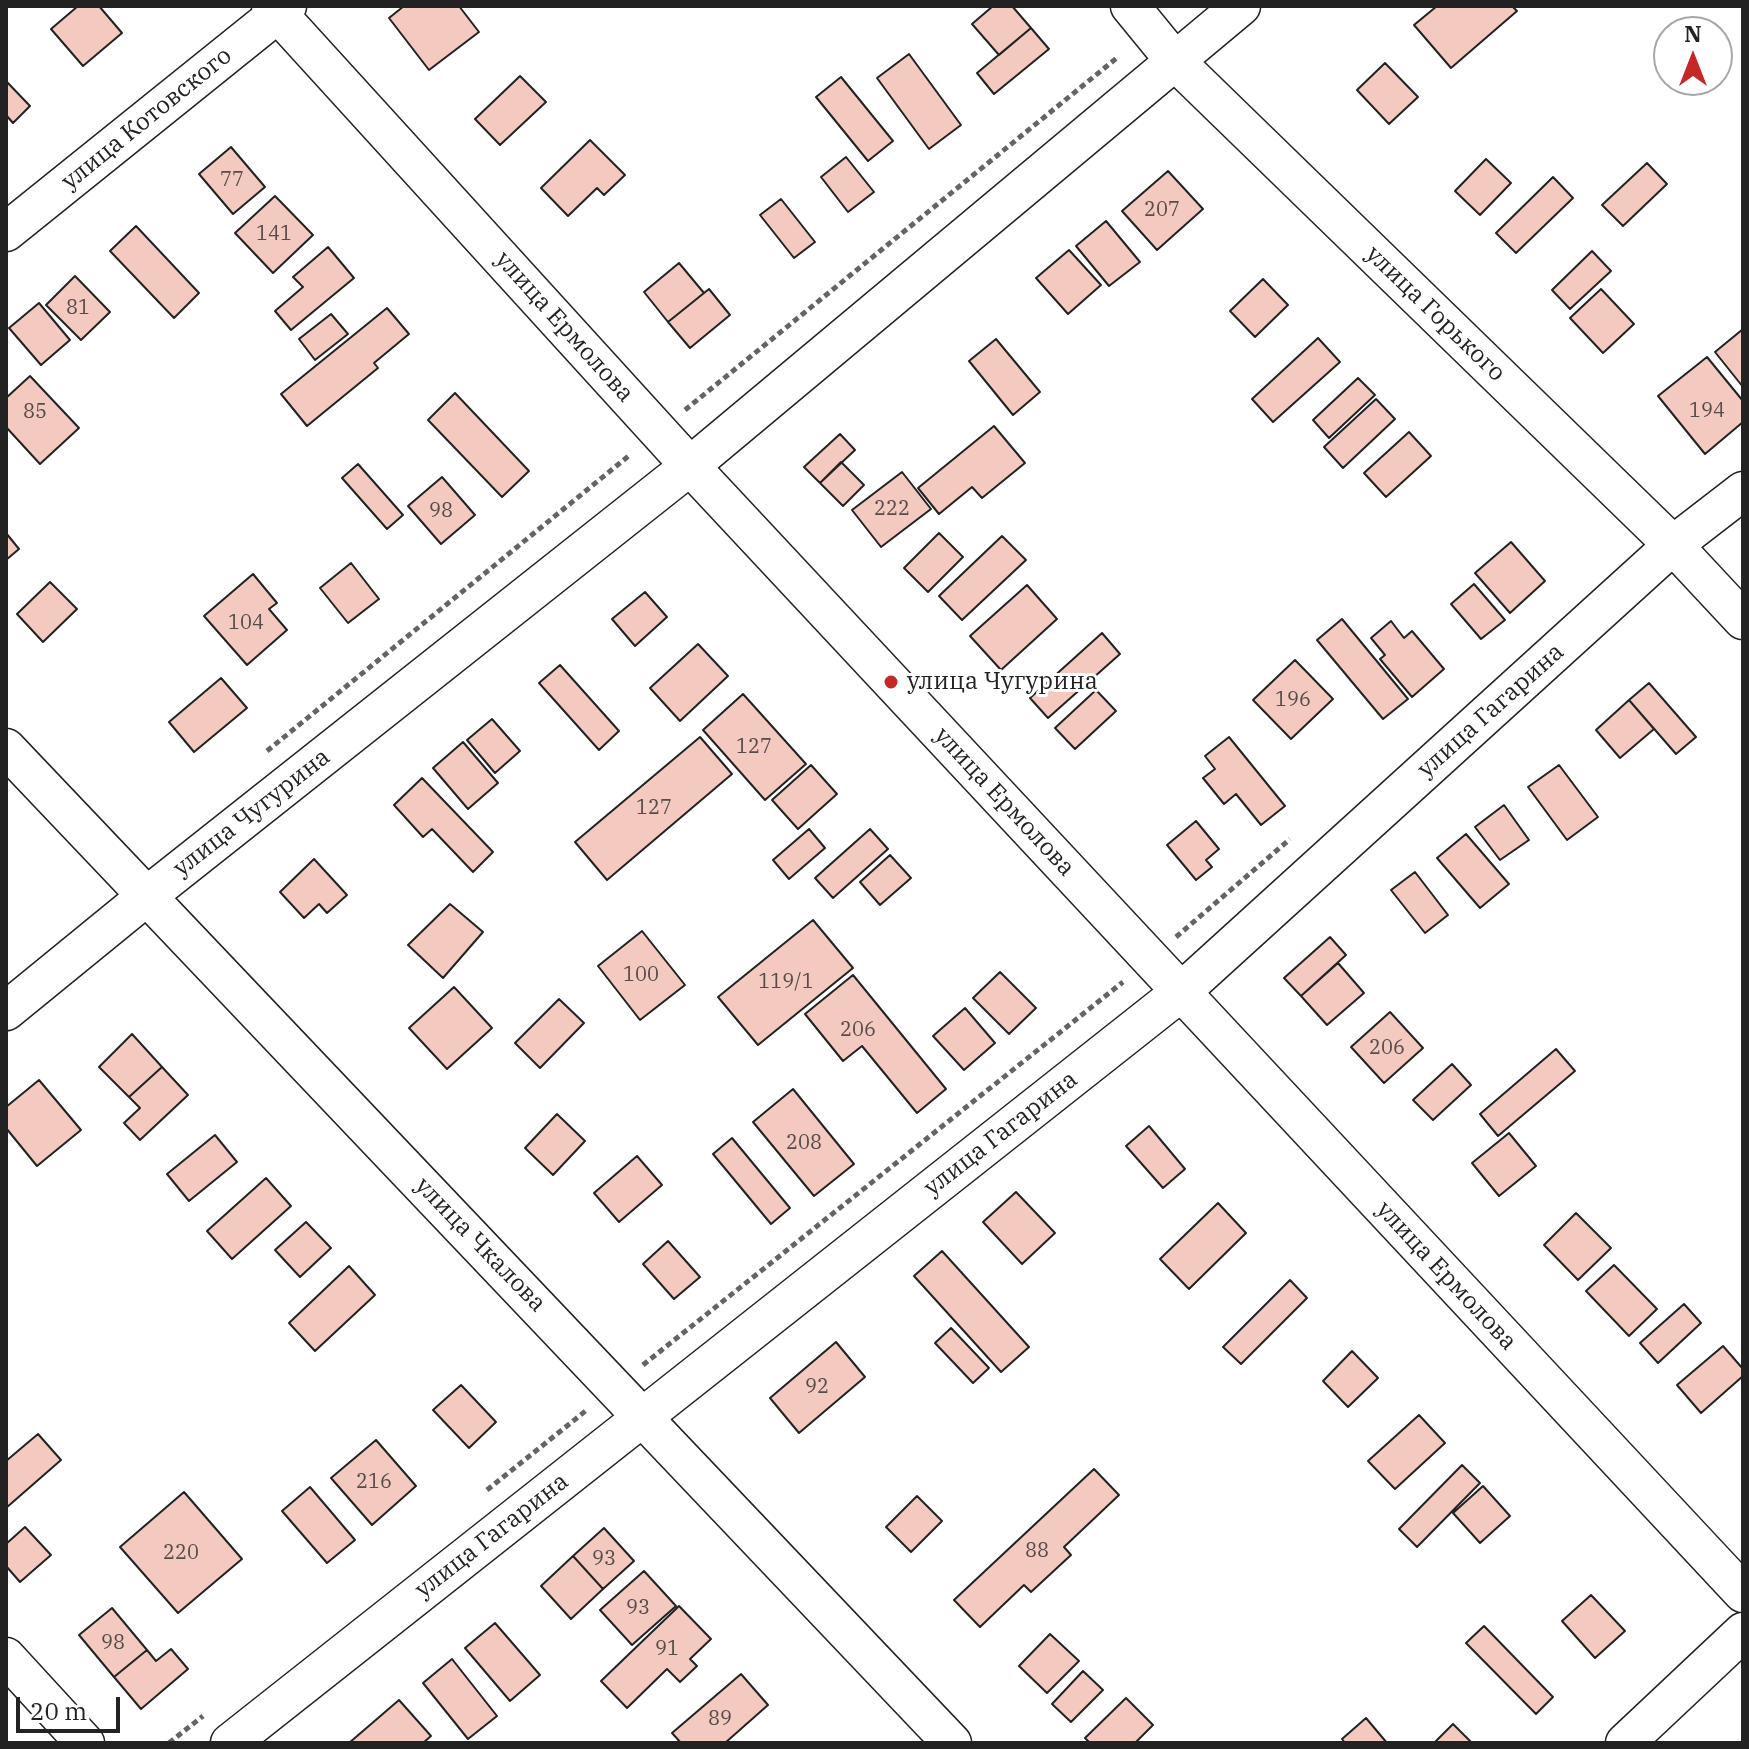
<!DOCTYPE html>
<html>
<head>
<meta charset="utf-8">
<style>
  body { margin:0 }
  #map { position:relative; width:1749px; height:1749px; overflow:hidden; background:#fff; font-family:"IBM Plex Serif",serif }
  canvas { display:block }
  .frame { position:absolute; inset:0; border:8px solid #222; pointer-events:none }
  .north { position:absolute; left:1653px; top:16px; width:80px; height:80px; box-sizing:border-box; background:#fff; border:2px solid #a7a7a7; border-radius:50%; rotate:0deg; font-size:22px; font-weight:700; line-height:32px; text-align:center; color:#222 }
  .north::after { content:''; display:block; margin:auto; width:28px; height:36px; background:#c62828; clip-path:polygon(50% 0,100% 100%,50% 72%,0 100%) }
  .scale { position:absolute; left:16px; top:1697px; width:104px; height:36px; box-sizing:border-box; border:4px solid #222; border-top:0; padding-left:10px; font-size:24px; line-height:28px; white-space:nowrap; color:#222; -webkit-text-stroke:6px #fff; paint-order:stroke }
</style>
</head>
<body>
<div id="map">
<canvas width="1749" height="1749"></canvas>
<div class="frame"></div>
<div class="north">N</div>
<div class="scale">20 m</div>
</div>
<script>
const ctx = document.querySelector('canvas').getContext('2d');
ctx.lineJoin = 'round';
function fillPath(path, color) {
  ctx.fillStyle = color;
  ctx.fill(path, 'evenodd');
}
function stroke(path, color, width, dash) {
  ctx.strokeStyle = color;
  ctx.lineWidth = width;
  ctx.lineCap = dash ? 'butt' : 'round';
  ctx.setLineDash(dash || []);
  ctx.stroke(path);
}
function write(font, color, halo, rows, align = 'center') {
  ctx.font = font + ' "IBM Plex Serif",serif';
  ctx.lineWidth = 6;
  ctx.setLineDash([]);
  ctx.textBaseline = 'middle';
  ctx.strokeStyle = halo;
  ctx.fillStyle = color;
  for (const [text, x, y, turn = 0] of rows) {
    ctx.save();
    ctx.translate(x, y);
    ctx.rotate((+turn || 0) * Math.PI / 180);
    ctx.textAlign = isNaN(turn) ? turn : align;
    if (halo) ctx.strokeText(text, 0, 0);
    ctx.fillText(text, 0, 0);
    ctx.restore();
  }
}
const building = new Path2D(`
  M78,6h21l23,27 -39,33 -32,-37z
  M404,6h55l20,26 -50,38 -40,-52z
  M993,6h19l19,22 -32,27 -27,-31z
  M1437,6h75l5,5 -66,57 -37,-43z
  M1031,28l18,21 -55,45 -17,-21z
  M909,54l52,71 -32,24 -52,-71z
  M1385,63l33,34 -29,27 -32,-34z
  M520,76l26,26 -46,43 -25,-26z
  M841,77l52,64 -25,20 -52,-64z
  M6,81l24,25 -17,17 -7,-8z
  M590,140l35,35 -21,20 -7,-7 -29,28 -27,-28z
  M231,147l34,40 -32,27 -34,-40z
  M846,157l28,35 -26,20 -27,-35z
  M1486,159l25,24 -31,32 -25,-24z
  M1647,163l20,21 -44,42 -21,-21z
  M1168,171l35,38 -46,41 -35,-39z
  M1553,177l20,21 -57,55 -20,-20z
  M275,196l38,39 -40,38 -38,-40z
  M781,199l34,43 -21,16 -34,-43z
  M1106,221l34,41 -31,24 -33,-40z
  M136,226l63,67 -25,25 -64,-67z
  M328,247l26,31 -63,52 -16,-19 28,-24 -10,-10z
  M1069,250l32,35 -33,29 -32,-36z
  M1592,251l19,20 -41,38 -18,-19z
  M679,263l25,30 -36,29 -24,-30z
  M75,276l35,36 -29,28 -35,-35z
  M1263,279l25,26 -33,32 -25,-26z
  M709,289l21,26 -40,33 -22,-26z
  M1601,289l33,35 -31,29 -33,-35z
  M39,303l31,37 -29,25 -32,-37z
  M387,308l22,26 -35,29 4,5 -71,58 -26,-32z
  M331,314l17,20 -33,26 -16,-21z
  M1743,329v58l-28,-35z
  M1318,338l22,24 -67,60 -21,-23z
  M996,339l44,53 -27,23 -44,-54z
  M1707,357l36,44v21l-38,32 -47,-58z
  M30,376l49,52 -39,36 -34,-37v-29z
  M1358,378l17,17 -46,43 -16,-18z
  M455,393l74,78 -27,26 -74,-77z
  M1376,399l19,20 -52,49 -19,-21z
  M994,426l31,37 -43,35 -10,-11 -33,27 -21,-26z
  M1409,432l22,24 -45,41 -22,-24z
  M840,434l15,16 -35,33 -16,-16z
  M841,462l23,23 -21,21 -23,-23z
  M358,464l45,51 -16,14 -45,-51z
  M902,472l29,37 -50,38 -29,-37z
  M442,477l33,38 -34,29 -33,-38z
  M6,533l13,16 -13,11z
  M939,533l24,24 -35,35 -24,-24z
  M1002,536l24,24 -64,60 -23,-24z
  M1511,542l34,39 -35,32 -35,-40z
  M351,563l28,36 -31,24 -28,-35z
  M253,574l24,29 -8,6 18,21 -40,35 -43,-49z
  M50,582l27,27 -34,33 -26,-28z
  M1474,584l31,36 -24,19 -30,-35z
  M1027,585l30,34 -56,51 -31,-34z
  M645,592l22,25 -32,29 -23,-27z
  M1342,619l66,80 -25,20 -66,-79z
  M1391,621l13,17 8,-7 32,38 -32,28 -32,-38 5,-4 -14,-17z
  M1102,633l18,21 -72,64 -18,-20z
  M698,644l30,32 -48,45 -30,-33z
  M1295,660l38,39 -42,40 -38,-39z
  M560,665l59,66 -20,19 -60,-67z
  M221,678l26,30 -53,44 -25,-30z
  M1649,683l47,54 -20,17 -47,-54z
  M1096,690l20,21 -41,38 -20,-21z
  M743,694l63,70 -41,36 -62,-70z
  M1629,700l25,29 -34,29 -24,-28z
  M492,719l28,32 -25,22 -28,-33z
  M700,737l32,37 -125,106 -32,-38z
  M1229,737l56,69 -24,19 -25,-31 -12,10 -21,-26 12,-9 -10,-13z
  M463,742l35,41 -30,26 -35,-41z
  M811,765l26,29 -39,35 -26,-29z
  M1559,765l39,52 -31,23 -39,-53z
  M422,778l71,74 -20,20 -41,-43 -9,8 -29,-32z
  M1504,805l25,35 -29,20 -25,-33z
  M1196,821l23,28 -13,11 6,7 -16,13 -29,-35z
  M809,829l16,19 -36,31 -16,-19z
  M870,829l18,20 -55,49 -18,-20z
  M1466,834l43,50 -29,24 -43,-50z
  M890,855l21,23 -31,27 -20,-23z
  M314,859l33,36 -20,18 -8,-9 -15,14 -24,-26z
  M1415,872l33,43 -23,18 -34,-43z
  M450,904l33,28 -40,46 -35,-33z
  M813,920l40,48 -95,77 -40,-48z
  M642,931l43,54 -45,35 -42,-54z
  M1330,937l16,18 -45,41 -17,-18z
  M1338,963l26,30 -37,32 -26,-29z
  M1000,972l36,36 -27,26 -36,-36z
  M853,975l93,114 -29,24 -55,-67 -19,15 -38,-47z
  M454,987l38,41 -45,41 -38,-41z
  M559,999l25,24 -44,45 -25,-25z
  M965,1008l30,35 -31,27 -31,-34z
  M1390,1012l33,36 -39,35 -33,-36z
  M132,1034l30,33 -33,30 -30,-30z
  M1556,1049l19,22 -77,65 -18,-22z
  M1452,1064l19,21 -38,35 -20,-20z
  M162,1067l26,28 -48,45 -16,-17 16,-15 -11,-11z
  M39,1080l42,50 -44,36 -31,-38v-21z
  M793,1089l61,75 -40,32 -61,-74z
  M557,1114l28,27 -32,34 -28,-27z
  M1149,1126l36,43 -22,19 -37,-42z
  M1509,1133l27,33 -37,30 -27,-33z
  M215,1135l22,27 -48,39 -22,-27z
  M732,1138l58,70 -19,16 -58,-70z
  M637,1156l25,29 -43,37 -25,-29z
  M266,1178l25,28 -59,53 -25,-28z
  M1016,1192l39,41 -33,31 -39,-42z
  M1218,1203l28,30 -57,56 -29,-30z
  M1576,1213l35,35 -33,32 -34,-35z
  M306,1222l25,26 -31,29 -25,-27z
  M668,1241l32,36 -26,22 -31,-35z
  M942,1251l87,96 -28,25 -87,-96z
  M1614,1265l43,44 -28,27 -43,-45z
  M349,1266l26,29 -60,56 -26,-28z
  M1290,1280l17,18 -66,66 -18,-17z
  M1684,1304l17,19 -43,40 -18,-20z
  M951,1328l38,40 -16,15 -38,-40z
  M836,1342l29,35 -66,56 -29,-35z
  M1723,1346l20,23v7l-42,37 -24,-28z
  M1352,1351l26,27 -30,29 -25,-26z
  M461,1385l35,37 -27,26 -36,-38z
  M1419,1415l26,28 -50,46 -27,-28z
  M38,1434l23,26 -55,48v-47z
  M376,1440l40,46 -44,39 -41,-47z
  M1462,1465l18,18 -63,64 -18,-18z
  M1094,1469l25,26 -55,52 7,8 -40,37 -7,-7 -44,42 -26,-27z
  M1483,1486l27,30 -30,27 -27,-30z
  M310,1487l45,53 -28,23 -45,-52z
  M184,1492l58,67 -64,54 -58,-66z
  M917,1496l25,25 -31,31 -25,-25z
  M25,1527l26,28 -31,27 -14,-16v-22z
  M604,1528l30,33 -31,28 -30,-33z
  M573,1556l30,33 -32,30 -30,-33z
  M644,1571l32,35 -44,39 -32,-35z
  M1591,1595l34,36 -30,27 -33,-37z
  M679,1606l32,33 -21,20 7,7 -17,16 -13,-13 -40,39 -26,-27z
  M112,1608l35,42 -33,27 -35,-42z
  M495,1623l45,52 -30,26 -45,-53z
  M1484,1626l69,71 -17,17 -70,-71z
  M1050,1634l29,27 -32,32 -28,-27z
  M171,1649l17,20 -47,40 -27,-32 33,-27 9,11z
  M452,1659l45,57 -29,23 -45,-56z
  M1083,1671l20,19 -32,32 -19,-18z
  M741,1674l27,31 -43,38h-44l-9,-10z
  M1126,1698l27,27 -18,18h-45l-5,-5z
  M399,1700l32,36 -8,7h-74z
  M1366,1718l21,25h-42l-3,-4z
  M1453,1724l19,19h-38z`);
fillPath(building, '#f3c9c0');
stroke(building, '#222', 2);
const minor = new Path2D(`
  M271,6l419,460 1053,1127
  M1130,6l45,55 498,484 70,75
  M6,232l281,-226
  M6,748l946,995
  M6,1011l141,-115 543,-430 551,-460
  M6,1657l79,86
  M230,1743l951,-751 492,-447 70,-54
  M1625,1743l118,-111`);
stroke(minor, '#222', 41);
stroke(new Path2D(`
  M685,410l433,-353
  M267,751l364,-297
  M1176,937l114,-98
  M643,1365l480,-383
  M487,1490l101,-81
  M169,1743l34,-27`), '#646464', 5, [6, 4]);
stroke(minor, '#fff', 38);
for (const [x, y, r, color] of [
  [891,682,8,"#c62828"]
]) {
  const dot = new Path2D();
  dot.arc(x, y, r, 0, 2 * Math.PI);
  ctx.fillStyle = color;
  ctx.fill(dot);
  stroke(dot, '#fff', 3);
}
write('20px', '#564c4a', null, [
  ["77",232,180],
  ["207",1162,210],
  ["141",274,234],
  ["81",78,308],
  ["194",1707,411],
  ["85",35,412],
  ["222",892,509],
  ["98",441,511],
  ["104",246,623],
  ["196",1293,700],
  ["127",754,747],
  ["127",654,808],
  ["100",641,975],
  ["119/1",786,982],
  ["206",858,1030],
  ["206",1387,1048],
  ["208",804,1143],
  ["92",817,1387],
  ["216",374,1482],
  ["88",1037,1551],
  ["220",181,1553],
  ["93",604,1559],
  ["93",638,1608],
  ["98",113,1643],
  ["91",667,1649],
  ["89",720,1719]
]);
write('24px', '#222', '#fff', [
  ["улица Котовского",147,119,-39],
  ["улица Горького",1435,314,44],
  ["улица Ермолова",564,327,48],
  ["улица Гагарина",1491,711,-42],
  ["улица Ермолова",1004,802,47],
  ["улица Чугурина",252,813,-38],
  ["улица Гагарина",1001,1134,-38],
  ["улица Чкалова",480,1245,46],
  ["улица Ермолова",1446,1276,47],
  ["улица Гагарина",492,1536,-38]
]);
write('24px', '#222', '#fff', [
  ["улица Чугурина",907,682]
], 'left');
</script>
</body>
</html>
